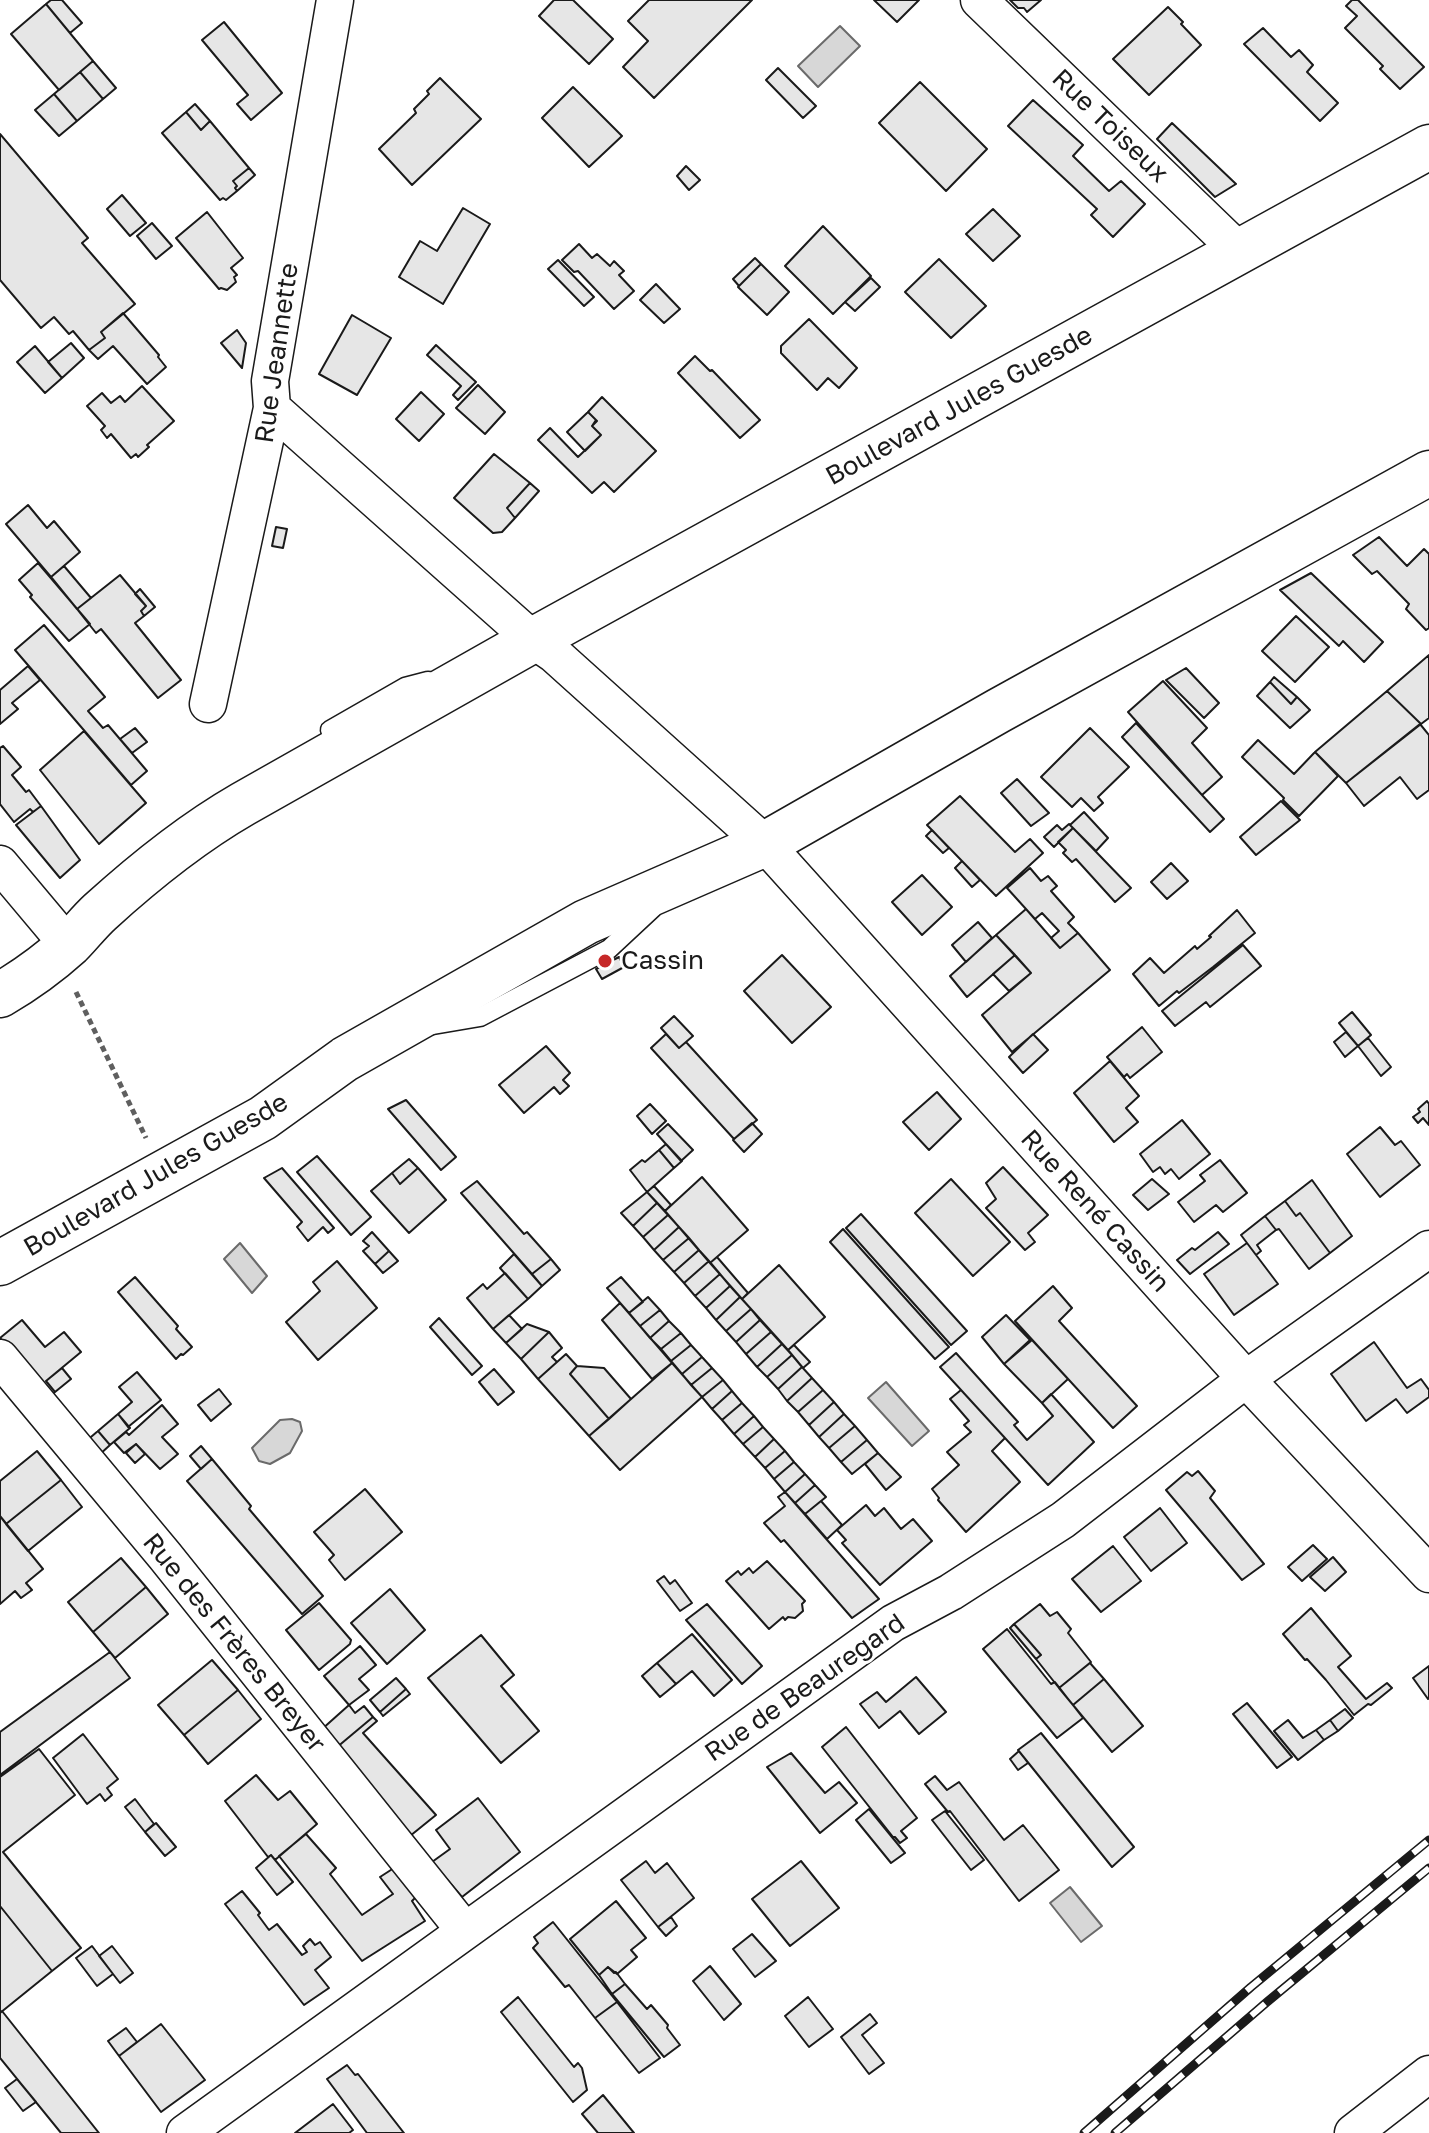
<!DOCTYPE html>
<html>
<head>
<meta charset="utf-8">
<style>
  body { margin:0 }
  canvas { display:block; background:#fff }
</style>
</head>
<body>
<canvas width="1429" height="2133"></canvas>
<script>
const ctx = document.querySelector('canvas').getContext('2d');
ctx.lineJoin = 'round';
function fillPath(path, color) {
  ctx.fillStyle = color;
  ctx.fill(path, 'evenodd');
}
function stroke(path, color, width, dash) {
  ctx.strokeStyle = color;
  ctx.lineWidth = width;
  ctx.lineCap = dash ? 'butt' : 'round';
  ctx.setLineDash(dash || []);
  ctx.stroke(path);
}
function write(font, color, halo, rows, align = 'center') {
  ctx.font = font + ' "Golos Text",sans-serif';
  ctx.lineWidth = 6;
  ctx.setLineDash([]);
  ctx.textBaseline = 'middle';
  ctx.strokeStyle = halo;
  ctx.fillStyle = color;
  for (const [text, x, y, turn = 0] of rows) {
    ctx.save();
    ctx.translate(x, y);
    ctx.rotate((+turn || 0) * Math.PI / 180);
    ctx.textAlign = isNaN(turn) ? turn : align;
    if (halo) ctx.strokeText(text, 0, 0);
    ctx.fillText(text, 0, 0);
    ctx.restore();
  }
}
const water = new Path2D(`
  M840,26l20,20 -42,41 -20,-21z
  M240,1243l27,33 -15,17 -28,-34z
  M886,1382l43,49 -17,15 -44,-48z
  M292,1419l8,3 2,9 -12,22 -20,11 -11,-3 -7,-13 28,-28z
  M1070,1887l32,39 -21,16 -31,-39z`);
fillPath(water, '#d7d7d7');
stroke(water, '#6a6a6a', 2);
const building = new Path2D(`
  M51,0h11l20,23 -12,10 -24,-29z
  M554,0h19l40,39 -24,25 -50,-48z
  M649,0h103l-98,98 -31,-31 25,-26 -20,-20z
  M874,0h45l-22,22z
  M1010,0h31l-14,12 -3,-4h-6z
  M1352,0h6l66,67 -24,22 -20,-20 3,-3 -38,-38 12,-12 -11,-10z
  M46,4l47,57 -34,29 -48,-56z
  M1168,7l15,15 -2,2 20,21 -52,50 -36,-36z
  M224,22l58,71 -31,27 -14,-16 11,-9 -46,-55z
  M1263,28l28,29 8,-7 14,15 -6,7 31,31 -18,18 -76,-77z
  M93,61l23,27 -13,11 -23,-27z
  M778,68l38,38 -13,12 -37,-38z
  M80,72l23,27 -26,22 -23,-27z
  M440,78l41,41 -69,66 -33,-36 37,-36 -2,-4 15,-15 -2,-3z
  M920,82l67,67 -41,42 -67,-68z
  M573,87l49,49 -33,31 -47,-49z
  M54,94l23,27 -18,15 -24,-26z
  M1033,100l50,45 -10,11 36,35 12,-10 24,23 -32,33 -22,-22 6,-6 -89,-83z
  M195,104l15,17 -9,9 -15,-18z
  M186,112l15,18 9,-9 39,47 -16,13 4,5 -2,2 2,3 -11,9 -3,-2 -3,2 -58,-67z
  M1172,123l64,61 -21,13 -58,-58z
  M0,134l88,104 -6,5 53,61 -34,28 4,6 -16,12 -16,-19 -4,3 -15,-17 -13,11 -41,-48z
  M686,166l14,14 -11,10 -12,-14z
  M249,168l6,7 -18,16 -2,-3 2,-2 -4,-5z
  M122,195l24,28 -16,13 -23,-27z
  M463,208l27,16 -47,80 -44,-27 21,-36 17,10z
  M993,209l27,27 -27,25 -27,-27z
  M207,212l36,46 -12,10 6,7 -3,2 2,5 -9,8 -6,-2 -2,1 -43,-51z
  M152,223l20,23 -16,13 -19,-23z
  M823,226l48,50 -38,38 -48,-48z
  M579,244l13,14 5,-4 13,12 4,-5 10,10 -5,4 15,16 -20,18 -36,-38 -4,1 -12,-12z
  M755,258l6,6 -22,22 -6,-7z
  M939,259l47,47 -35,32 -46,-46z
  M558,260l36,37 -10,9 -36,-37z
  M761,264l28,28 -22,23 -29,-28z
  M871,278l9,9 -25,24 -10,-9z
  M656,284l24,25 -16,14 -24,-23z
  M123,313l36,42 -1,2 8,10 -19,17 -34,-38 -15,13 -9,-9 16,-12 -4,-6z
  M352,315l39,23 -34,57 -38,-21z
  M809,319l48,49 -18,20 -11,-10 -11,12 -36,-37v-7z
  M237,330l9,13 -4,25 -21,-25z
  M71,343l13,15 -22,20 -14,-16z
  M436,345l40,37 -18,18 -5,-5 8,-9 -34,-31z
  M35,346l27,32 -17,15 -28,-31z
  M695,356l15,15 2,-1 48,50 -20,18 -62,-65z
  M478,385l27,27 -20,22 -29,-26z
  M142,386l32,35 -27,24 2,2 -11,10 -2,-3 -5,4 -20,-24 -4,4 -6,-8 4,-4 -18,-20 15,-13 9,10 9,-7 5,6z
  M421,392l23,22 -25,27 -23,-22z
  M602,397l54,54 -42,41 -10,-10 -12,11 -54,-53 12,-12 28,29 23,-22 -9,-9 5,-5 -9,-9z
  M588,412l8,8 -4,6 9,9 -16,16 -18,-19z
  M494,454l36,29 -23,25 8,10 -13,14 -9,1 -39,-35z
  M530,483l9,8 -24,27 -8,-10z
  M28,505l19,23 7,-7 26,31 -29,25 -45,-53z
  M276,527l11,2 -4,19 -11,-2z
  M1379,537l28,29 17,-17 5,5v74l-3,2 -20,-21 3,-5 -32,-33 -5,3 -19,-19z
  M38,563l52,61 -21,17 -39,-44 2,-2 -13,-15z
  M64,566l27,32 -14,11 -26,-32z
  M1311,573l72,69 -19,20 -21,-21 -4,5 -59,-56z
  M120,575l26,31 -5,5 3,5 -9,7 46,57 -23,18 -57,-69 -5,4 -19,-24z
  M140,589l15,18 -11,9 -3,-5 5,-5 -11,-12z
  M1296,616l33,31 -34,35 -33,-31z
  M44,625l61,72 -17,14 15,17 5,-3 39,46 -16,14 -116,-135z
  M1429,655v63l-8,6 -34,-33z
  M28,666l12,14 -28,23 6,6 -18,15v-34z
  M1186,668l33,35 -15,15 -38,-38z
  M1274,677l23,20 -6,7 -21,-22z
  M1163,681l44,47 -15,15 30,34 -20,18 -74,-83z
  M1270,682l21,22 6,-7 13,13 -20,18 -33,-32z
  M1387,691l34,33 -75,59 -31,-31z
  M1136,723l88,96 -14,13 -88,-95z
  M1420,724l9,11v55l-12,9 -17,-22 -36,29 -18,-23z
  M135,728l12,14 -15,11 -12,-14z
  M1090,728l39,39 -31,30 5,6 -9,8 -13,-13 -9,9 -31,-30z
  M84,731l62,72 -47,41 -59,-74z
  M1258,740l36,34 21,-22 23,24 -39,40 -16,-16 1,-2 -42,-41z
  M3,746l18,21 -9,8 14,17 3,-2 12,16 -8,6 -3,-3 -16,13 -14,-18v-56z
  M1017,779l32,34 -18,13 -30,-33z
  M960,796l55,56 15,-13 13,14 -47,43 -69,-71z
  M1281,801l19,19 -44,35 -16,-18z
  M41,806l39,54 -20,18 -44,-53z
  M1084,812l24,26 -12,13 -26,-26z
  M1069,824l4,4 -19,19 -10,-10 13,-12 5,5z
  M1073,828l58,60 -16,14 -39,-43 -4,3 -9,-9 3,-3 -8,-8z
  M932,830l17,18 -6,5 -17,-17z
  M962,861l18,19 -8,7 -17,-19z
  M1171,863l17,18 -21,18 -16,-17z
  M1030,868l11,13 7,-5 9,10 -6,5 23,26 -6,6 10,10 -18,15 -9,-10 8,-7 -17,-18 -7,6 -28,-31z
  M922,875l30,32 -30,28 -30,-33z
  M1026,909l34,39 18,-15 32,37 -98,82 -30,-37 49,-42 -35,-38z
  M1237,910l18,23 -42,34 -34,26 -2,-2 -18,15 -26,-32 17,-16 14,15 31,-27 2,3 14,-12 -2,-1z
  M978,922l14,16 -26,24 -14,-17z
  M996,935l19,20 -48,42 -17,-21z
  M1243,945l18,21 -51,41 -4,-5 -31,24 -13,-15z
  M782,955l49,52 -39,36 -48,-52z
  M1015,955l16,18 -22,18 -16,-17z
  M619,957l5,10 -22,12 -6,-10z
  M1352,1012l19,23 -13,11 -19,-23z
  M674,1016l19,20 -14,12 -18,-20z
  M1142,1027l20,25 -32,26 -3,-4 -3,3 -17,-20z
  M1346,1032l12,14 -13,11 -11,-15z
  M666,1034l13,14 7,-6 71,78 -23,19 -83,-91z
  M1033,1034l15,16 -25,23 -14,-16z
  M1368,1038l23,29 -10,9 -23,-30z
  M546,1046l24,27 -7,7 6,6 -9,8 -6,-7 -30,26 -25,-28z
  M1110,1061l29,35 -13,12 12,14 -24,20 -40,-49z
  M937,1092l24,27 -32,31 -26,-28z
  M406,1100l50,57 -15,13 -53,-61z
  M1427,1101l2,3v21l-6,-7 -5,5 -5,-6 7,-5 -2,-3z
  M650,1104l16,17 -14,13 -15,-18z
  M1182,1120l28,34 -31,25 -8,-10 -6,5 -5,-7 -7,5 -13,-18z
  M752,1123l10,11 -18,18 -11,-12z
  M668,1124l25,26 -12,11 -24,-27z
  M1380,1127l15,18 6,-4 19,24 -40,32 -33,-43z
  M666,1144l16,17 -8,7 -15,-18z
  M659,1150l15,18 -27,24 -17,-22 12,-10 3,2z
  M317,1156l54,61 -20,18 -54,-63z
  M409,1159l9,9 -18,16 -8,-11z
  M1220,1160l27,33 -24,19 -7,-7 -22,17 -16,-20 27,-21 -5,-6z
  M1003,1167l45,48 -20,18 7,9 -10,8 -39,-42 10,-9 -10,-16z
  M282,1168l52,60 -6,5 -5,-6 -15,14 -11,-14 5,-5 -38,-44z
  M418,1168l28,32 -37,33 -38,-42 21,-18 8,11z
  M702,1177l46,53 -38,33 -45,-52z
  M951,1179l59,63 -37,34 -58,-63z
  M1152,1179l17,15 -21,16 -15,-15z
  M1312,1180l40,56 -22,17 -30,-40 -4,3 -11,-15z
  M477,1181l47,53 3,-2 24,27 -19,15 -71,-81z
  M654,1186l17,19 -6,6 -18,-19z
  M647,1192l10,11 -24,23 -12,-13z
  M1285,1201l11,15 4,-3 30,40 -21,16 -30,-40 -3,1 -11,-14z
  M657,1203l11,12 -25,22 -10,-11z
  M861,1214l106,117 -16,14 -105,-117z
  M668,1215l11,12 -25,23 -11,-13z
  M1265,1216l11,14 -19,15 4,6 -5,4 -15,-20z
  M679,1227l10,11 -26,22 -9,-10z
  M843,1229l106,118 -14,12 -105,-117z
  M372,1232l17,19 -14,13 -12,-13 6,-5 -6,-5z
  M1218,1232l11,12 -39,30 -13,-14 15,-12 3,2z
  M689,1238l10,12 -25,22 -11,-12z
  M1247,1243l31,41 -44,31 -30,-41z
  M699,1250l10,11 -25,22 -10,-11z
  M389,1251l9,10 -15,12 -8,-9z
  M514,1254l28,32 -14,13 -28,-31z
  M717,1257l31,36 -6,6 -32,-36z
  M551,1259l9,11 -18,16 -10,-12z
  M337,1261l40,47 -59,52 -32,-38 34,-31 -7,-9z
  M709,1261l11,13 -25,22 -11,-13z
  M779,1265l46,52 -37,33 -46,-51z
  M505,1273l23,26 -35,30 -26,-31 16,-14 4,5z
  M720,1274l10,12 -24,22 -11,-12z
  M135,1277l43,49 -2,3 16,18 -9,8 -2,-1 -5,5 -58,-67z
  M621,1277l22,25 -14,11 -22,-25z
  M730,1286l10,11 -24,23 -10,-12z
  M1053,1286l19,22 -13,13 78,85 -24,22 -98,-107z
  M648,1297l12,13 -20,16 -11,-13z
  M740,1297l11,12 -25,22 -10,-11z
  M620,1303l52,60 -20,16 -50,-59z
  M751,1309l9,11 -24,22 -10,-11z
  M660,1310l9,11 -19,17 -10,-12z
  M509,1315l13,14 -16,14 -13,-14z
  M1006,1315l24,25 -26,24 -22,-27z
  M439,1318l43,48 -10,9 -42,-48z
  M22,1320l23,27 19,-15 17,20 -35,29 9,11 -6,5 -49,-59z
  M760,1320l11,12 -25,22 -10,-12z
  M669,1321l12,12 -20,16 -11,-11z
  M527,1324l22,8 -28,27 -15,-16z
  M549,1332l13,16 -10,9 5,5 -19,17 -17,-20z
  M771,1332l11,12 -25,23 -11,-13z
  M681,1333l10,12 -20,16 -10,-12z
  M1032,1340l36,39 -26,24 -38,-39z
  M1374,1342l33,46 14,-9 8,11v7l-22,16 -11,-14 -30,22 -35,-47z
  M782,1344l10,11 -25,22 -10,-10z
  M691,1345l11,12 -20,17 -11,-13z
  M794,1345l16,17 -7,6 -15,-18z
  M956,1353l62,69 -4,3 13,15 26,-24 -11,-13 9,-9 43,48 -46,43 -108,-118z
  M566,1354l11,12 -7,8 39,45 -20,17 -51,-57z
  M792,1355l10,12 -24,22 -11,-12z
  M702,1357l10,11 -21,17 -9,-11z
  M672,1363l30,34 -82,73 -31,-34z
  M577,1366l27,2 27,31 -22,20 -39,-45z
  M802,1367l10,11 -25,23 -9,-12z
  M62,1368l9,11 -16,13 -9,-11z
  M712,1368l11,12 -21,17 -11,-12z
  M494,1369l20,23 -16,13 -19,-23z
  M137,1372l24,28 -33,27 -10,-13 14,-12 -13,-15z
  M812,1378l11,12 -25,22 -11,-11z
  M723,1380l9,11 -20,18 -10,-12z
  M219,1389l12,15 -20,17 -13,-16z
  M823,1390l11,12 -25,23 -11,-13z
  M961,1390l44,48 -13,13 28,31 -54,50 -28,-32 1,-2 -7,-9 27,-24 -12,-13 24,-20 -7,-7 5,-4 -19,-22z
  M732,1391l10,12 -20,17 -10,-11z
  M834,1402l10,12 -25,23 -10,-12z
  M742,1403l12,13 -20,18 -12,-14z
  M162,1405l16,19 -16,13 16,17 -18,15 -24,-25 -12,9 -10,-11 12,-10 3,3z
  M118,1414l12,14 -20,17 -12,-14z
  M844,1414l11,12 -26,22 -10,-11z
  M754,1416l9,11 -20,17 -9,-10z
  M855,1426l12,14 -26,22 -12,-14z
  M763,1427l11,12 -19,18 -12,-13z
  M98,1431l12,14 -12,11 -13,-14z
  M774,1439l11,12 -20,17 -10,-11z
  M867,1440l11,13 -26,21 -11,-12z
  M136,1444l9,10 -10,9 -9,-10z
  M201,1446l11,13 -11,10 -11,-13z
  M37,1451l24,29 -55,44 -6,-8v-35z
  M785,1451l9,11 -20,17 -9,-11z
  M878,1453l23,24 -15,13 -21,-26z
  M212,1459l39,47 -2,3 74,87 -21,18 -115,-133z
  M794,1462l11,12 -20,18 -11,-13z
  M1198,1471l17,20 -5,7 54,66 -22,16 -76,-90 21,-18 5,4z
  M805,1474l10,11 -20,18 -10,-11z
  M61,1480l21,27 -54,44 -22,-27z
  M815,1485l11,12 -21,17 -10,-11z
  M365,1489l37,43 -57,48 -16,-20 5,-5 -20,-23z
  M785,1492l94,107 -27,19 -68,-78 -3,2 -17,-19 21,-17 -7,-9z
  M821,1501l21,24 -15,14 -22,-25z
  M866,1505l9,11 9,-8 17,21 12,-10 19,22 -52,44 -38,-42 4,-3 -9,-10z
  M1160,1508l27,35 -36,28 -27,-34z
  M0,1516l43,53 -17,14 6,7 -11,8 -6,-7 -15,13z
  M1313,1545l14,14 -25,22 -14,-14z
  M1113,1546l28,35 -40,31 -29,-33z
  M1333,1557l13,15 -21,19 -15,-14z
  M121,1558l25,29 -53,45 -25,-30z
  M767,1561l38,40 -3,3 1,7 -8,7 -7,-1 -3,3 -2,-3 -14,12 -43,-48 12,-10 3,4 8,-7 4,5z
  M664,1576l6,8 5,-4 17,23 -12,8 -23,-30z
  M146,1587l22,27 -53,44 -22,-26z
  M390,1589l35,41 -38,34 -36,-41z
  M319,1603l32,37 -1,4 -31,26 -33,-40z
  M707,1604l55,62 -20,18 -56,-64z
  M1040,1604l10,12 7,-4 14,17 -3,4 23,29 -32,26 -23,-29 5,-4 -27,-31z
  M1311,1608l40,48 -13,11 28,32 21,-16 5,5 -21,17 -3,-1 -14,11 -28,-35 -19,-21 -2,1 -22,-26z
  M1014,1624l27,31 -5,4 -26,-31z
  M1007,1629l44,55 4,-2 28,36 -26,20 -74,-89z
  M692,1634l40,46 -18,16 -22,-25 -16,13 -19,-21z
  M481,1635l33,40 -13,11 38,45 -38,32 -73,-85z
  M360,1646l16,19 -17,14 10,11 -20,15 -25,-29z
  M110,1652l20,26 -130,97v-43z
  M212,1660l26,30 -54,45 -26,-30z
  M657,1663l19,21 -16,13 -18,-21z
  M1090,1663l14,16 -31,26 -14,-17z
  M1429,1666v32l-1,1 -15,-21z
  M916,1677l30,35 -27,22 -19,-23 -21,17 -19,-24 17,-12 9,10z
  M396,1678l10,11 -26,23 -10,-12z
  M1104,1679l39,47 -31,26 -39,-47z
  M406,1689l4,5 -27,22 -3,-4z
  M238,1690l23,29 -53,45 -24,-29z
  M1247,1703l45,54 -15,11 -44,-54z
  M349,1705l6,8 9,-7 9,11 -37,31 -15,-18z
  M1345,1709l8,9 -15,13 -8,-11z
  M373,1717l4,4 -14,12 73,82 -26,21 -74,-88z
  M1288,1720l15,18 13,-8 8,10 -26,20 -24,-29z
  M1330,1720l8,11 -14,9 -8,-10z
  M846,1727l71,91 -16,13 6,7 -7,5 -5,-6h-2l-71,-90z
  M1041,1733l93,114 -22,20 -94,-117z
  M83,1734l35,45 -11,9 5,7 -7,6 -5,-7 -13,10 -34,-46z
  M39,1749l36,46 -72,57 78,96 -29,23 -52,-65v-129z
  M1019,1751l9,12 -10,7 -8,-11z
  M791,1753l34,40 14,-11 18,21 -37,30 -53,-66z
  M256,1775l22,25 12,-9 27,33 -42,36 -4,-5 -3,2 -43,-56z
  M935,1776l12,14 12,-8 45,58 19,-15 36,45 -40,31 -69,-90 -2,1 -23,-28z
  M478,1798l42,54 -58,45 -30,-35 18,-13 -14,-19z
  M135,1799l19,25 -9,8 -20,-25z
  M869,1809l36,44 -14,10 -35,-43z
  M945,1811l39,49 -13,10 -39,-50z
  M156,1823l20,24 -11,9 -20,-24z
  M306,1834l30,34 -6,6 32,41 31,-21 -13,-17 17,-11 21,29 -6,6 13,20 -63,40 -83,-105z
  M271,1855l22,27 -16,13 -21,-27z
  M646,1861l9,12 12,-10 27,35 -36,29 -37,-47z
  M801,1861l38,47 -49,38 -38,-47z
  M242,1891l18,22 -2,2 11,15 8,-6 25,31 5,-3 -4,-6 7,-7 5,6 5,-3 11,15 -16,13 14,18 -25,17 -79,-101z
  M616,1901l30,37 -15,12 6,7 -20,17 -9,-7 -9,8 -29,-36z
  M0,1906l52,65 -52,42z
  M671,1917l6,9 -11,10 -8,-9z
  M553,1922l64,80 -22,16 -26,-33 -4,2 -32,-39 5,-5 -4,-6z
  M752,1934l24,27 -21,16 -22,-28z
  M92,1946l21,28 -16,12 -21,-28z
  M112,1946l21,27 -13,10 -21,-27z
  M710,1966l31,38 -17,16 -31,-39z
  M608,1967l6,6 2,-1 9,12 -13,10 -13,-19z
  M625,1984l22,25 4,-4 17,20 -1,3 13,17 -16,12 -52,-63z
  M518,1997l56,70 4,-4 4,5 5,22 -14,12 -72,-90z
  M808,1997l25,32 -24,18 -24,-31z
  M617,2002l43,56 -21,15 -44,-55z
  M2,2011l97,122h-38l-61,-75v-45z
  M870,2014l7,9 -15,12 22,28 -15,11 -28,-37z
  M161,2024l44,56 -44,32 -42,-56z
  M126,2028l11,14 -18,14 -11,-15z
  M347,2065l8,10 3,-1 46,59h-37l-40,-54z
  M17,2079l19,23 -13,9 -18,-23z
  M603,2095l31,38h-36l-16,-19z
  M333,2104l20,26 -4,3h-54z`);
fillPath(building, '#e6e6e6');
stroke(building, '#1a1a1a', 2);
const service = new Path2D(`
  M330,730l75,-43 23,-6
  M433,1025l47,-8 129,-68 44,-41`);
const minor = new Path2D(`
  M979,0l261,252
  M272,408l261,232 22,15 210,189 481,535 183,195
  M208,704l64,-296 -2,-27 65,-381
  M0,864l68,81
  M0,1358l165,198 300,375
  M185,2133l708,-510 58,-31 112,-72 183,-141 183,-130
  M1353,2133l76,-59`);
const tertiary = new Path2D(`
  M0,995c24,-14 49,-32 70,-51 10,-10 19,-22 30,-32 44,-40 91,-78 143,-108l290,-164 896,-493
  M0,1263l263,-145 82,-59 241,-137 179,-78 233,-133 431,-238`);
stroke(service, '#1a1a1a', 21);
stroke(minor, '#1a1a1a', 39);
stroke(tertiary, '#1a1a1a', 47);
stroke(new Path2D(`
  M76,992l70,146`), '#5f5f5f', 5, [6, 4]);
stroke(service, '#fff', 18);
stroke(minor, '#fff', 36);
stroke(tertiary, '#fff', 44);
const rail = new Path2D(`
  M1084,2133l167,-146 178,-147
  M1115,2133l152,-131 162,-134`);
stroke(rail, '#1a1a1a', 9);
stroke(rail, '#fff', 6, [18]);
for (const [x, y, r, color] of [
  [605,961,8,"#c62828"]
]) {
  const dot = new Path2D();
  dot.arc(x, y, r, 0, 2 * Math.PI);
  ctx.fillStyle = color;
  ctx.fill(dot);
  stroke(dot, '#fff', 3);
}
write('26px', '#1a1a1a', '#fff', [
  ["Rue Toiseux",1110,126,44],
  ["Rue Jeannette",277,353,-82],
  ["Boulevard Jules Guesde",959,406,-29],
  ["Boulevard Jules Guesde",156,1175,-30],
  ["Rue René Cassin",1095,1211,48],
  ["Rue des Frères Breyer",234,1643,51],
  ["Rue de Beauregard",805,1688,-35]
]);
write('26px', '#1a1a1a', '#fff', [
  ["Cassin",621,961]
], 'left');
</script>
</body>
</html>
